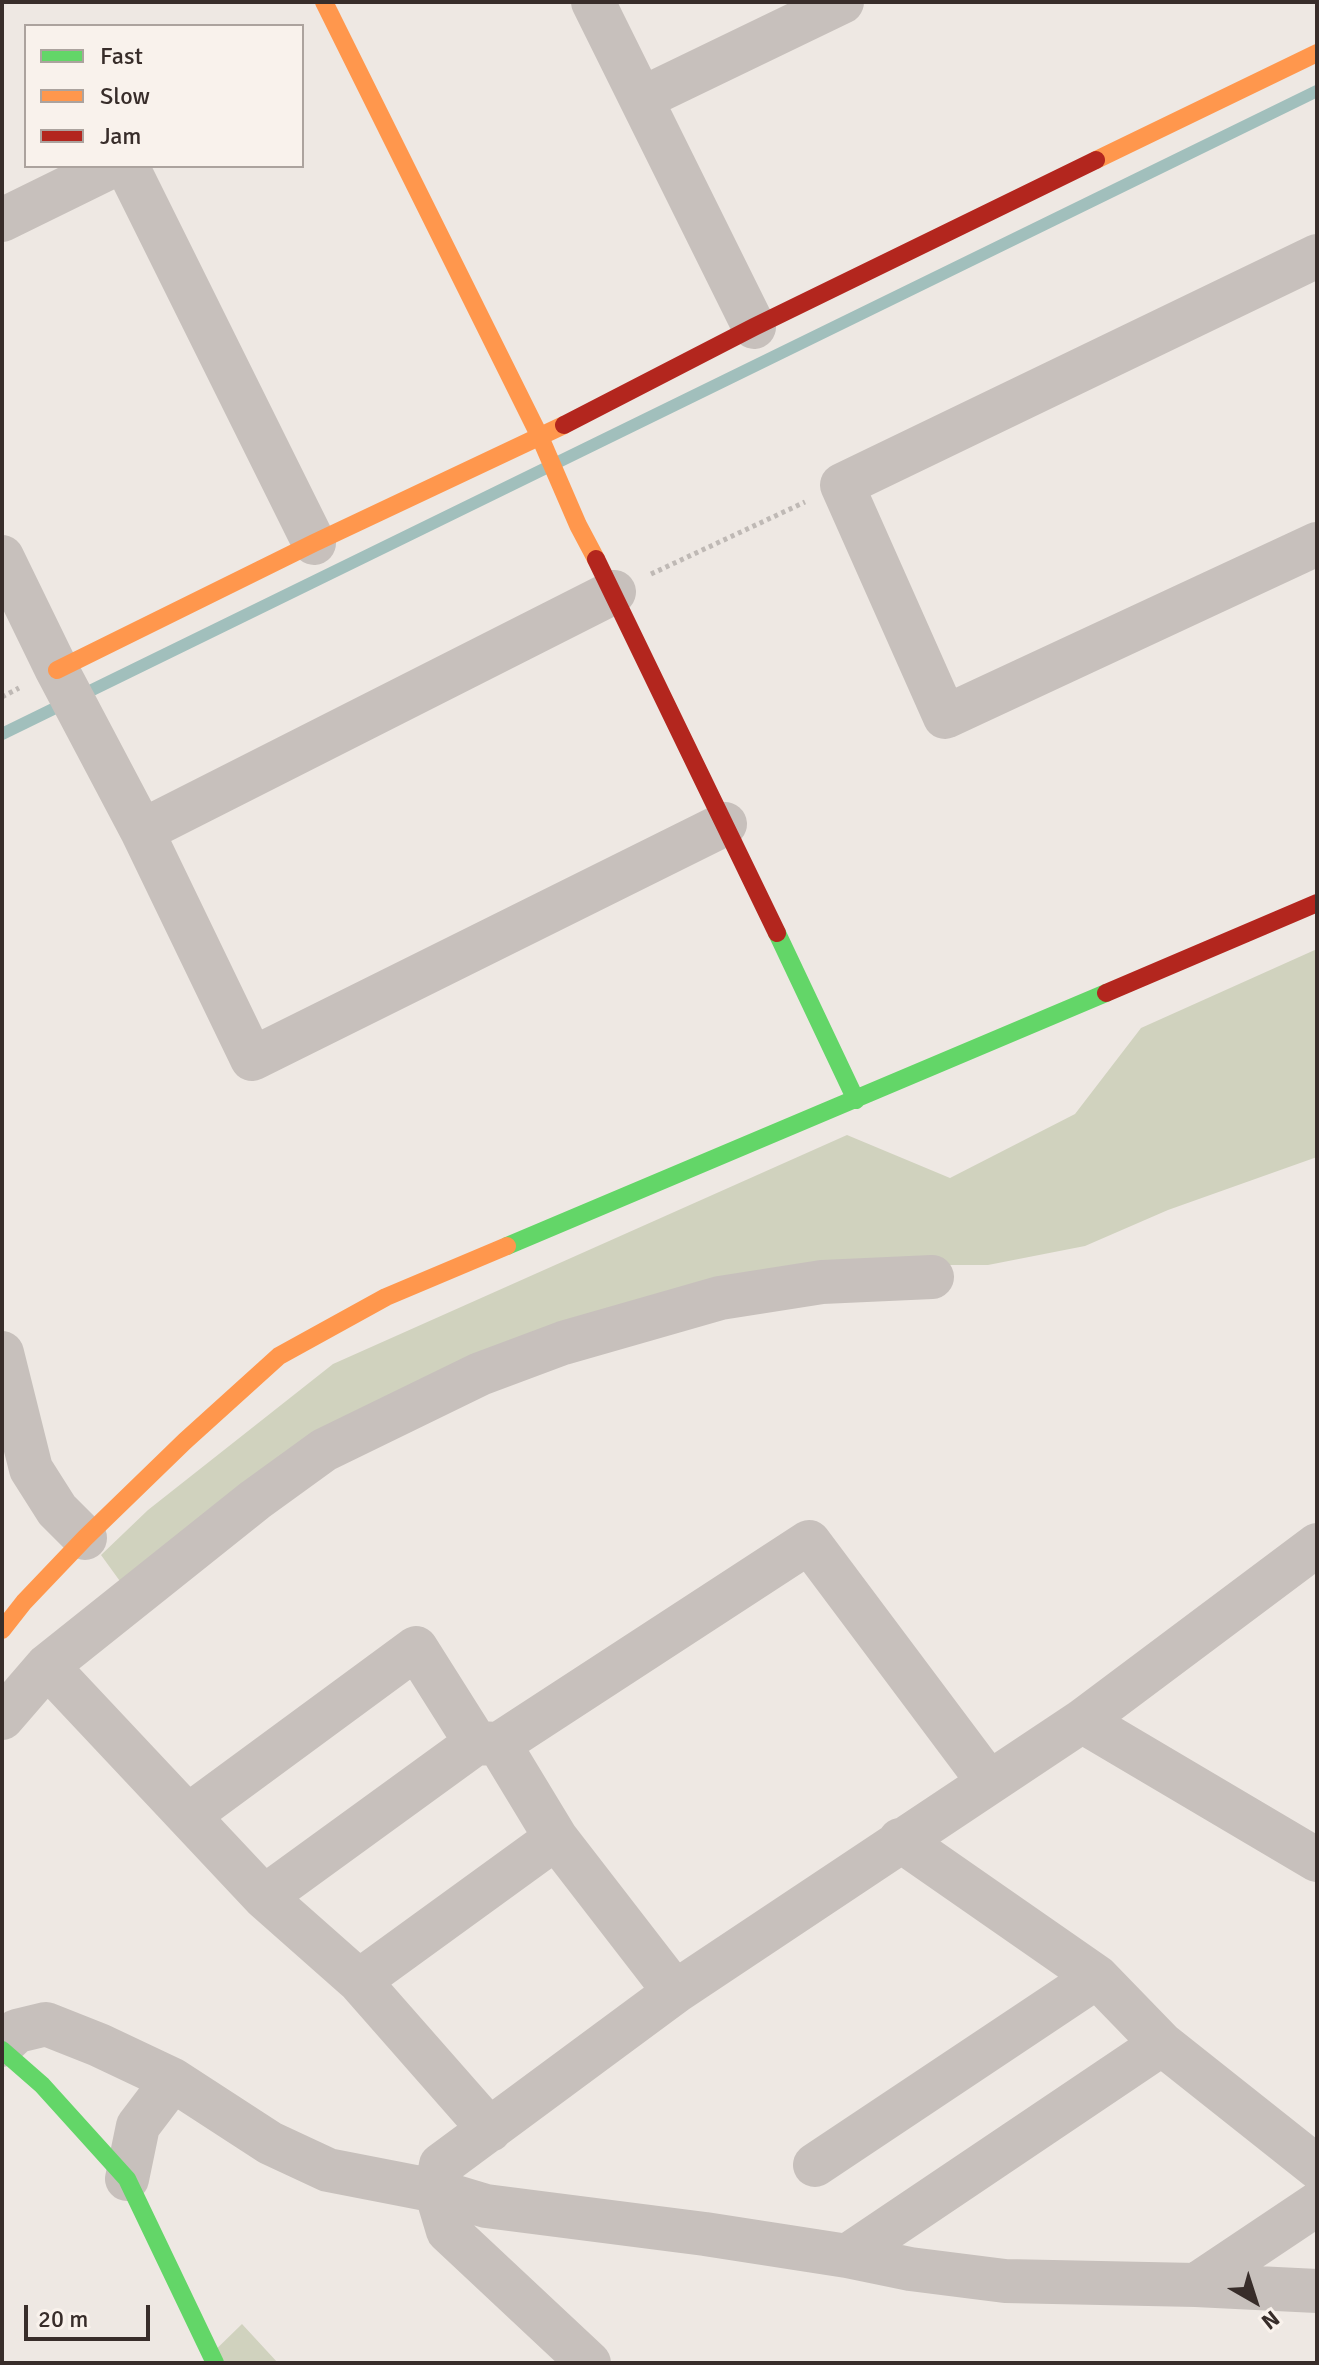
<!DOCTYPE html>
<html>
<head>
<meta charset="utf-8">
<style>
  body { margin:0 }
  #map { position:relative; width:1319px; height:2365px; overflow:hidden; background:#eee8e3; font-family:Signika,sans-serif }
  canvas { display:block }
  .frame { position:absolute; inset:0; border:4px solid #382d2a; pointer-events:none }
  .legend { position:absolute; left:24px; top:24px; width:280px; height:144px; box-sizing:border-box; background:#f9f2ec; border:2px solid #aca39e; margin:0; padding:10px 14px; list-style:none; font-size:24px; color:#382d2a }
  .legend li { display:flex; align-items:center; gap:16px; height:40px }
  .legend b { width:40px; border:2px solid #aca39e }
  .north { position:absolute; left:1215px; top:2261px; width:80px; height:80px; -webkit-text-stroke:6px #f9f2ec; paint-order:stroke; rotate:141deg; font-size:22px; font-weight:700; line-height:32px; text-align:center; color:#382d2a }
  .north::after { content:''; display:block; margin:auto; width:28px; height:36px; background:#382d2a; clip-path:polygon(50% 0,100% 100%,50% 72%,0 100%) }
  .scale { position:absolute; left:24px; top:2305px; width:126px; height:36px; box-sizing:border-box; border:4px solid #382d2a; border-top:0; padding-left:10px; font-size:24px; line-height:28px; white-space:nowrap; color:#382d2a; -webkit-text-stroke:6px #f9f2ec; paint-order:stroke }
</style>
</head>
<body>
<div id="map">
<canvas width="1319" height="2365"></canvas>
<div class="frame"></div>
<ul class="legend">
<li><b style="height:10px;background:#63d668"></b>Fast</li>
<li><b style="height:10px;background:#ff974d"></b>Slow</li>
<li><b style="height:10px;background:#b3261e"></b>Jam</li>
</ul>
<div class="north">N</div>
<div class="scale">20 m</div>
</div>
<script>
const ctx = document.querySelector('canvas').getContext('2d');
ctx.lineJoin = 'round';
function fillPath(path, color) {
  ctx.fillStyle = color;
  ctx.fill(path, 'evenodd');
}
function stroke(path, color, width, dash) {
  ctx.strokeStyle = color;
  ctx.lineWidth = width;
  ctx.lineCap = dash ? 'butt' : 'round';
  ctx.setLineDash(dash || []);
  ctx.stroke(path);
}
fillPath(new Path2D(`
  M1317,949v208l-149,53 -83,36 -97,19h-170l-207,48 -489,271 -21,-29 47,-45 185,-146 514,-229 103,43 125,-64 66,-86z
  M242,2324l36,39h-76z`), '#d0d2be');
stroke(new Path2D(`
  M2,734l1315,-643`), '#a1bfbc', 12);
stroke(new Path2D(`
  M651,574l154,-72
  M2,697l17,-9`), '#bfb9b5', 5, [4, 4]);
stroke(new Path2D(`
  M593,2l161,325
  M643,98l199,-96
  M127,166l187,377
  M2,220l110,-54
  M1317,256l-475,229 103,232 372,-173
  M2,557l55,113 85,161 110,228 473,-235
  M142,831l472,-239
  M2,1353l29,116 26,41 28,28
  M47,1666l208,-166 69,-50 156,-76 83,-31 157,-45 102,-16 110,-5
  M2,1718l45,-52 217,231 95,84 131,149
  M1082,1721l235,139
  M499,1744l310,-202 179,239
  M189,1815l227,-167 60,95 23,1 57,94 119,154
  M900,1840l197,137 65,67 155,123
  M264,1897l212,-154
  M359,1981l197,-143
  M2,2045l15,-14 29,-7 53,21 74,35 97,63 58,27 108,21 50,15 219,28 142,22 63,13 95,12 191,4 121,6
  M815,2165l282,-188
  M127,2179l11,-53 35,-46
  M847,2256l315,-212
  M1196,2285l121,-81
  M589,2363l-141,-132 -12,-40 5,-26 234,-173 407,-271 235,-176`), '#c7c0bc', 44);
stroke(new Path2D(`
  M777,933l79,167
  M507,1246l599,-253
  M2,2050l40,35 85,94 88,184`), '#63d668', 18);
stroke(new Path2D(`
  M324,2l216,435 38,88 18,34
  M1096,160l221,-107
  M57,670l257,-127 250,-118
  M2,1630l22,-28 61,-64 100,-97 94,-85 107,-59 121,-51`), '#ff974d', 18);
stroke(new Path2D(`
  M564,425l190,-98 342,-167
  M596,559l181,374
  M1106,993l211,-90`), '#b3261e', 18);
</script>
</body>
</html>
